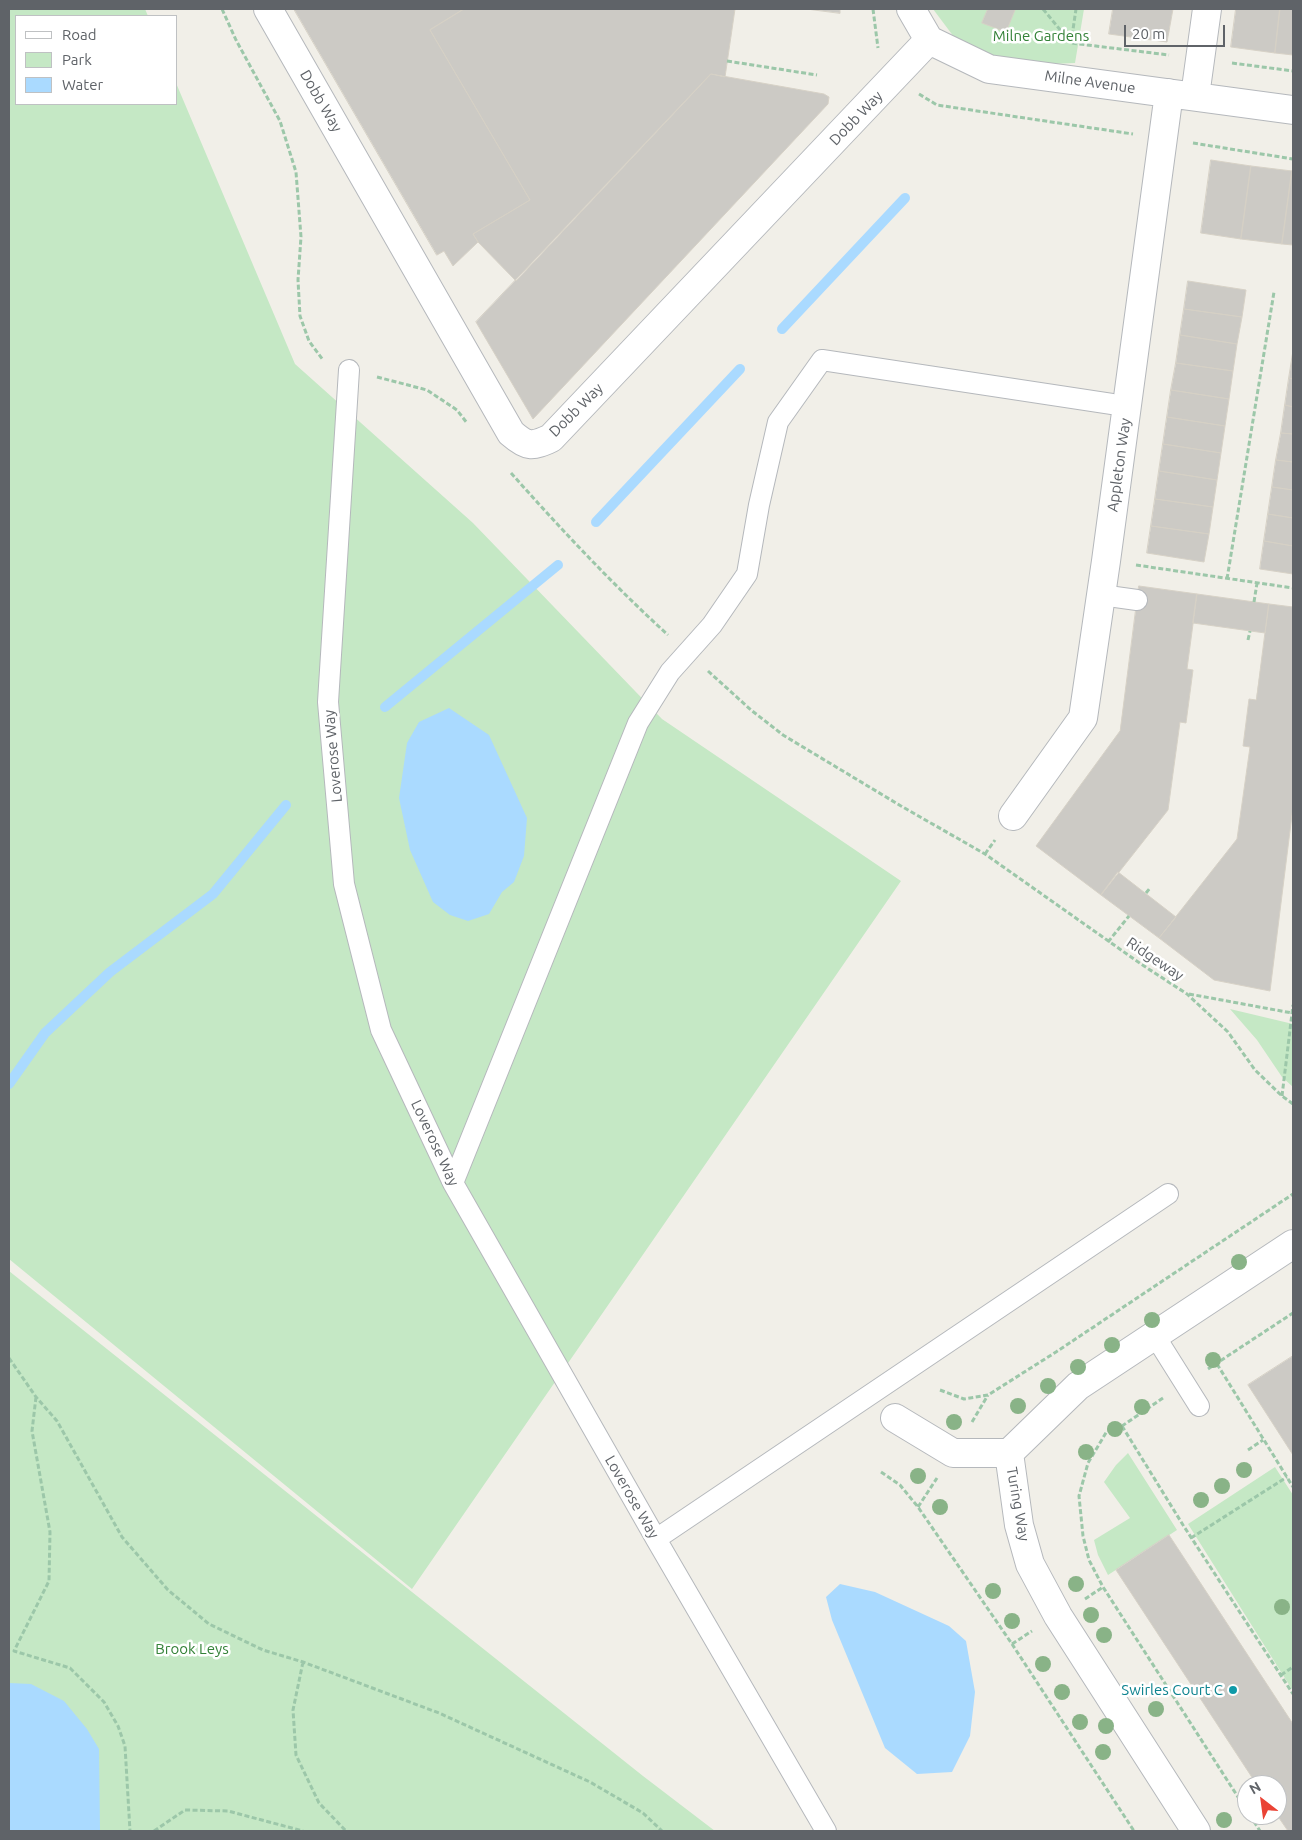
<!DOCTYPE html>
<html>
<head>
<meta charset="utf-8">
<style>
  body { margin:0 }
  #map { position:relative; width:1302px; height:1840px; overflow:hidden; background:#f1efe8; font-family:Ubuntu,sans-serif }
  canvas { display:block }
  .frame { position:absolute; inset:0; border:10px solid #5f6368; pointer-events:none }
  .legend { position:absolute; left:15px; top:15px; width:162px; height:90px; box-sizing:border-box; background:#fff; border:1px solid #bfc1c3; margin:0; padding:6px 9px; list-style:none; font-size:15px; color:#5f6368 }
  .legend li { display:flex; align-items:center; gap:10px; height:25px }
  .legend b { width:25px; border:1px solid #bfc1c3 }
  .north { position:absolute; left:1237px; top:1775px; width:50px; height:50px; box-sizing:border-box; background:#fff; border:1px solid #bfc1c3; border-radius:50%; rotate:330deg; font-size:14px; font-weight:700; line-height:20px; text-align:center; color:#5f6368 }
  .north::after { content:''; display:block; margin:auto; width:18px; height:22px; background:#ea4335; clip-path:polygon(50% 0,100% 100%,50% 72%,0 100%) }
  .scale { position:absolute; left:1124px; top:25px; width:101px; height:22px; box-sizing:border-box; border:2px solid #5f6368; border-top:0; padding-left:6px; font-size:15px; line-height:18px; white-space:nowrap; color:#5f6368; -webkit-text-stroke:4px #fff; paint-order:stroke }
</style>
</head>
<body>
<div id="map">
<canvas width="1302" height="1840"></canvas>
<div class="frame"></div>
<ul class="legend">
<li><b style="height:6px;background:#fff"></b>Road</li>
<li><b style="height:14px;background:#c5e8c5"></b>Park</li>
<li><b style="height:14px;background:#aadaff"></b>Water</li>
</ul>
<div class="north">N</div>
<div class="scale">20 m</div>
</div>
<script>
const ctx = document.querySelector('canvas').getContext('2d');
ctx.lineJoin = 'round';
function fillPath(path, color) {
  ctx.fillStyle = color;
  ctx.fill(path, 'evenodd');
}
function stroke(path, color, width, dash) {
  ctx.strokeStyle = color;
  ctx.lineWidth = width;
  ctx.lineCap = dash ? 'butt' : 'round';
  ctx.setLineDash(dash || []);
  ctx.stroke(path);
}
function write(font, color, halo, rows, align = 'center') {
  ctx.font = font + ' Ubuntu,sans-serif';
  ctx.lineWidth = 5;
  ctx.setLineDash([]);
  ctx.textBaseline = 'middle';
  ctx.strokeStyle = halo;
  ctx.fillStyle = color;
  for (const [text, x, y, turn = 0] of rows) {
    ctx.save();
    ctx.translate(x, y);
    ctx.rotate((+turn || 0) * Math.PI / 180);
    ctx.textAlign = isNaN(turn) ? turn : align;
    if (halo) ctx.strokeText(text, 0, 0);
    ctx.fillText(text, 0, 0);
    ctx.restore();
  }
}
fillPath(new Path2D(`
  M9,9h136l3,7h-132v88h160v-21l119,281 178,159 189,196 239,162 -489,708 -403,-330z
  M933,9h151l-9,54 -24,1 -53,-5 -38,-14z
  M1230,1009l63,15v63l-11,-10 -25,-37z
  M9,1271l634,505 72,55h-706z
  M1128,1453l49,77 -69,45 -10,-20 -4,-15 36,-22 -26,-36 12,-17z
  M1275,1467l18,28v196l-105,-167z`), '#c5e8c5');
fillPath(new Path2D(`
  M449,708l40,27 38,83 -3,38 -10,26 -12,10 -13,22 -21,7 -18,-6 -17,-13 -23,-52 -11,-52 8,-55 12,-21z
  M840,1584l35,8 74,34 17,15 9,51 -5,44 -18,36 -35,2 -32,-26 -53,-128 -6,-23z
  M9,1683l22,1 33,17 23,28 12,20 1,82h-91z`), '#aadaff');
stroke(new Path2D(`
  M782,329l123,-131
  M596,522l144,-153
  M385,707l173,-142
  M9,1084l36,-51 65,-61 103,-78 73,-89`), '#aadaff', 10);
const building = new Path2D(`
  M294,9h170l-34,21 100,170 -57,34 5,8 -25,24 -9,-15 -7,4z
  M464,9h271l-10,68 -14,-3 -195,207 -38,-39 -5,-8 57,-34 -100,-170z
  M807,9h33v4z
  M988,9h23l4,1 -9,22 -24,-9z
  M1113,9h60l-6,33 -58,-8z
  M1236,9h44l-5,44 -44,-6z
  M1280,9h13v46l-18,-2z
  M711,74l113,20 5,3 -1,7 -295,315 -57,-97z
  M1211,160l40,6 -10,73 -40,-6z
  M1251,166l41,5 -10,73 -41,-5z
  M1292,171h1v74l-11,-1z
  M1188,281l58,9 -4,27 -58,-8z
  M1184,309l58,8 -5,27 -57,-9z
  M1180,335l57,9 -4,27 -57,-8z
  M1293,351v28l-4,-1z
  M1176,363l57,8 -4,28 -58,-9z
  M1289,378l4,1v28l-8,-2z
  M1171,390l58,9 -4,27 -58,-9z
  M1285,405l8,2v27l-12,-1z
  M1167,417l58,9 -4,27 -58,-9z
  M1281,433l12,1v28l-17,-2z
  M1163,444l58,9 -4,27 -58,-9z
  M1276,460l17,2v28l-21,-3z
  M1159,471l58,9 -4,27 -58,-8z
  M1272,487l21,3v28l-25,-4z
  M1155,499l58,8 -4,27 -58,-8z
  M1268,514l25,4v28l-29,-5z
  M1151,526l58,8 -5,28 -57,-9z
  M1264,541l29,5v28l-33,-5z
  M1139,586l58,8 -10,75 6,1 -7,53 -6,-1 -12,88 -67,85 -65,-49 84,-115z
  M1197,594l72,10 -4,29 -72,-10z
  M1269,604l24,3v200l-23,184 -56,-11 -55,-42 78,-99 13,-92 -7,-1 6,-47 7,1z
  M1118,872l58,45 -17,21 -58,-43z
  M1293,1356v99l-45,-70z
  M1169,1535l124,189v107h-5l-11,-16v-30h-20l-141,-215z`);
fillPath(building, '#cccac5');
stroke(building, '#d6d1c6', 1);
const lane = new Path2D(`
  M349,370l-21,332 16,182 37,146 72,153 203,356 170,292
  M1101,595l36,5
  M453,1183l185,-460 32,-51 42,-47 35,-51 12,-69 19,-83 44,-62 290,44
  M1155,1336l44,70
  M656,1539l512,-345`);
const street = new Path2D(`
  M268,9l243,424c16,14 21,14 40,5l378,-398
  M911,9l18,31 60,29 304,41
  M1195,96l12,-87
  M1013,816l70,-98 23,-157 63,-468
  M895,1418l58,35h56
  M1196,1831l-138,-215 -28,-52 -11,-39 -10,-72 69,-67 215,-142`);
stroke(lane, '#b5b8bc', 22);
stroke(street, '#b5b8bc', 30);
stroke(new Path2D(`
  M222,9l14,31 44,81 16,51 5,65 -3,43 2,36 9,25 14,19
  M873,9l5,39
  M1043,9l28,34 98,12
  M1071,43l5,-34
  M727,61l90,14
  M1232,63l61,8
  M919,94l18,11 196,29
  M1193,143l100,16
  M377,377l50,13 30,20 10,13
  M511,473c50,56 101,111 157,162
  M1136,565l157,23
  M1227,579l47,-287
  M1254,602l3,-19
  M1248,640l2,-9
  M708,671l43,39 32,25 118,71 84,48 156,110 46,30 41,38 27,38 27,26 11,8
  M985,854l10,-14
  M1146,893l4,-5
  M1108,942l21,-26
  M1189,994l103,19
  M1282,1096l11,-91
  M9,1358l27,39 21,24 65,116 46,53 41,34 54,26 40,12 136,51 151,69 53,31 19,18
  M1217,1364l76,123
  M1208,1369l85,-56
  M940,1390l24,9 24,-4 68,-43 237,-158
  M36,1397l-4,34 18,101 -1,49 -35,70 56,17 34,34 14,24 7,20 5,85
  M1163,1398l-41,28 -15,5 -19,32 -9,33 4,40 6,24 14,27 144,224
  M972,1422l16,-27
  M1122,1426l61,99 110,169
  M1248,1450l15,-10
  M881,1472l19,13 18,22 94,137 122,187
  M918,1507l19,-29
  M1191,1538l96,-61
  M1085,1599l18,-12
  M1012,1644l20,-13
  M303,1662l-10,48 3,45 23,48 27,28
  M1281,1675l12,-8
  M1250,1815l10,16
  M154,1831l31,-21 43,1 75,20`), '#9cc7a9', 3, [5, 2.5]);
stroke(lane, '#fff', 20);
stroke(street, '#fff', 28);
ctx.fillStyle = '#89b387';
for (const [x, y] of [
  [1239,1262],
  [1152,1320],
  [1112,1345],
  [1213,1360],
  [1078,1367],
  [1048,1386],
  [1018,1406],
  [1142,1407],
  [954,1422],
  [1115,1429],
  [1086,1452],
  [1244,1470],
  [918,1476],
  [1222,1486],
  [1201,1500],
  [940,1507],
  [1076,1584],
  [993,1591],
  [1282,1607],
  [1091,1615],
  [1012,1621],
  [1104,1635],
  [1043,1664],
  [1062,1692],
  [1156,1709],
  [1080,1722],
  [1106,1726],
  [1103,1752],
  [1224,1820]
]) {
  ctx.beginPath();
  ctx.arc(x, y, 8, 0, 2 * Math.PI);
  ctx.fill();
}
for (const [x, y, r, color] of [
  [1233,1690,5,"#0f9aa8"]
]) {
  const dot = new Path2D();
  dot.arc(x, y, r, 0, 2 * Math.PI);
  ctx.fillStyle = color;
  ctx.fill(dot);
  stroke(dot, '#fff', 2);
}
write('15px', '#348238', '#fff', [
  ["Milne Gardens",1041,36],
  ["Brook Leys",192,1649]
]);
write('15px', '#5f6368', '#fff', [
  ["Milne Avenue",1090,82,8],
  ["Dobb Way",321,101,60],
  ["Dobb Way",856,118,-46],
  ["Dobb Way",576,410,-45],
  ["Appleton Way",1119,465,-82],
  ["Loverose Way",333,756,-95],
  ["Ridgeway",1155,959,34],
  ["Loverose Way",435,1143,65],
  ["Loverose Way",632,1497,60],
  ["Turing Way",1018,1504,80]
]);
write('15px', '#0d838f', '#fff', [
  ["Swirles Court C",1223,1690]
], 'right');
</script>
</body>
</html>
